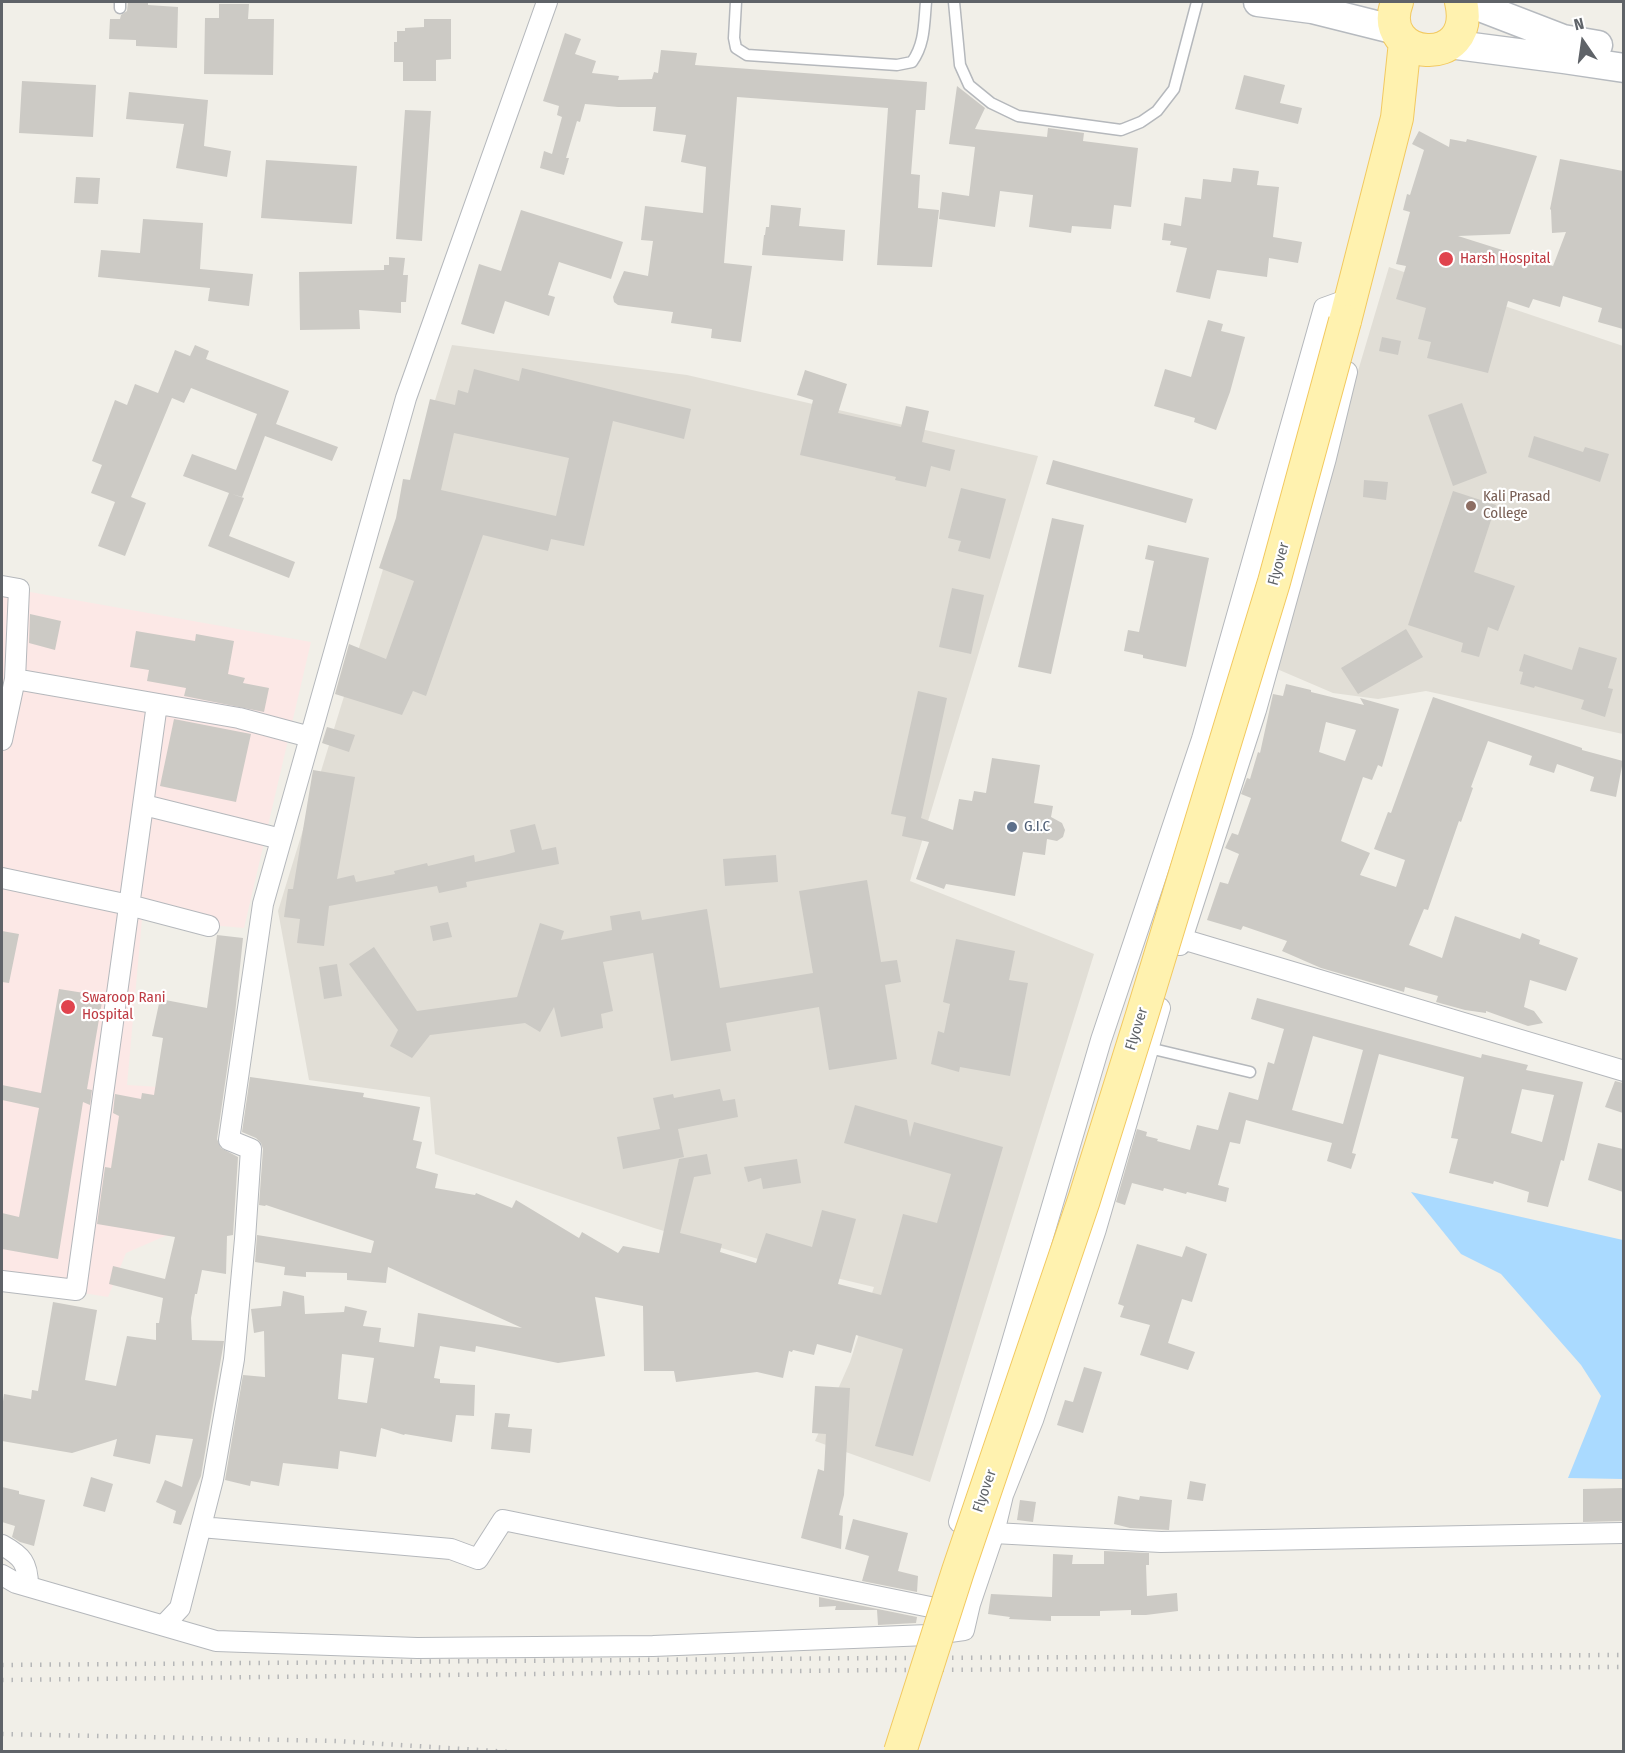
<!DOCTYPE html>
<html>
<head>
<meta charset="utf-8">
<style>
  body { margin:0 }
  #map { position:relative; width:1625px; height:1753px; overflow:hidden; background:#f1efe8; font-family:"Fira Sans Condensed",sans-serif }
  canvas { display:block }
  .frame { position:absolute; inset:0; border:3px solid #5f6368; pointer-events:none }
  .north { position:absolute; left:1553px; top:12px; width:60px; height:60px; -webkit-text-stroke:4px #fff; paint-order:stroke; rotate:347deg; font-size:16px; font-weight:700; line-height:24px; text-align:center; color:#5f6368 }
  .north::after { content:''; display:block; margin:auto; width:21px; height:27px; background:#5f6368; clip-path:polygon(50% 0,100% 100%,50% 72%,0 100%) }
</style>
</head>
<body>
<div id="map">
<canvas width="1625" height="1753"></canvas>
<div class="frame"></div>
<div class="north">N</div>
</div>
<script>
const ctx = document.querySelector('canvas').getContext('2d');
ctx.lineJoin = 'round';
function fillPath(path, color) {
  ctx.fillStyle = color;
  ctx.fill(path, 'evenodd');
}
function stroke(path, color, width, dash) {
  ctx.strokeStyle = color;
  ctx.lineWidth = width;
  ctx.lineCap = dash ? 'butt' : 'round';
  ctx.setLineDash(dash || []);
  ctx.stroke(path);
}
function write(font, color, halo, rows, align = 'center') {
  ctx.font = font + ' "Fira Sans Condensed",sans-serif';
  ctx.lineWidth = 4.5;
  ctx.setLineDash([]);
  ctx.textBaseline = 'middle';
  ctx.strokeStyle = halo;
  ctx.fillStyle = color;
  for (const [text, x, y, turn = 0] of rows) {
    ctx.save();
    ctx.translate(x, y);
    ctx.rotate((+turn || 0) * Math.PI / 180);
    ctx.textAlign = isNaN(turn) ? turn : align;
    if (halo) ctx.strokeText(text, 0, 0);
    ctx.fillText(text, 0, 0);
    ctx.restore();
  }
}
fillPath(new Path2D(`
  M1389,267l234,79v388l-197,-43 -48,8 -45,-6 -63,-27z
  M452,345l235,30 351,81 -128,425 184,73 -164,528 -115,-41 35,-79 24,-75 -109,-26 -111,-33 -219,-74 -5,-57 -121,-17 -31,-169z`), '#e1ded6');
fillPath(new Path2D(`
  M2,587l309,55 -67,286 -102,-9 -15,166 65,4 -20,144 -46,20 -18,44 -106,-17z`), '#fce8e6');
fillPath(new Path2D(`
  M1411,1192l212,48v239l-55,-1 33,-82 -20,-31 -80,-91 -40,-20z`), '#aadaff');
fillPath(new Path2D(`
  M128,2h20v3l30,2 -1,41 -41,-2v-6l-27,-1 1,-20h10l1,-4 6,-4z
  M219,4h30l-1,15h26l-1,56 -69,-1 1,-56h14z
  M424,19h27v40l-15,1v21h-33v-19h-9v-20h3v-11h8v-3l19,-1z
  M565,33l16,6 -6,15 21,7 -4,12 27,3 -1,4 34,-1 2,-7 4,1 3,-23 36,3 -2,12 232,17 -2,28h-9l-5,64 9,1 -2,33 21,2 -7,57 -55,-2 11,-157 -151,-11 -13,166 28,3 -11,76 -30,-4 1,-9 -41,-6 2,-11 -55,-7 -4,-3 -1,-5 11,-26 24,5 5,-35 -12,-1 4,-34 58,7 3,-46 -25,-5 5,-27 -33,-4 3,-24h-38l-33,-3 -5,18 -3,-1 -11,37h3l-5,17 -24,-7 4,-17 8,3 10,-37 -5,-2 2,-9 -16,-5z
  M1244,75l41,10 -5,18 22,5 -4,16 -63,-15z
  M22,81l74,4 -3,52 -74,-4z
  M957,86l28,22 -10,21 72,8 1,-9 36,5 -1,8 55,7 -7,59 -17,-2 -3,24 -39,-3 -1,7 -42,-6 4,-32 -33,-4 -5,36 -56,-8 3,-27 27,4 6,-49 -26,-3z
  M129,92l79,8 -4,46 27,5 -4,26 -51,-9 8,-44 -58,-5z
  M405,110l26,1 -9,130 -26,-2z
  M1419,131l30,16 1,-8 16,3 1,-3 70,17 -27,78 -52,2 95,30 13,-34 -14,1 -1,-23 -1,-1 10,-50 63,12v158l-25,-7 4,-14 -39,-12 -3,11 -27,-8 -4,9 -21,-7 -20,72 -61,-15 4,-16 -13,-3 8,-31 -30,-9 10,-33 -10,-2 14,-52 -7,-2 4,-16 3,1 14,-45 -12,-6z
  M266,160l91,6 -5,58 -91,-6z
  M1233,168l26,3 -2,14 22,2 -6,50 29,5 -4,21 -29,-5 -2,19 -50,-7 -7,29 -34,-7 11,-44 -17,-3 1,-4 -9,-1 2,-17 17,3 4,-29 16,2 2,-20 28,3z
  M76,177l24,1 -2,26 -24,-1z
  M771,205l30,3 -2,18 46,4 -2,31 -81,-6 2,-20h1l1,-8h3z
  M521,210l102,32 -12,37 -52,-17 -11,33 7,2 -6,19 -44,-15 -11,33 -33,-10 18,-60 22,7z
  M143,219l60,4 -3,46 53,5 -4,32 -41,-5 2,-13 -112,-11 3,-27 39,3z
  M389,257l16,1 -2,17h5l-2,27h-5v11l-42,-3 1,19 -60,1 -1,-58 85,-2v-5h5z
  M1208,320l15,4 -2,7 24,6 -15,55 -14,38 -22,-8 1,-4 -41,-12 11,-37 26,8z
  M1382,337l19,4 -3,14 -19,-4z
  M195,345l14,6 -3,8 83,32 -13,33 62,23 -6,14 -67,-25 -23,61 -10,-3 12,4 -15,38 66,26 -6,16 -81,-32 21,-53 -46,-17 9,-22 44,16 21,-56 -66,-26 -7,15 -12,-5 -41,99 15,6 -21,53 -27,-10 17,-44 -24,-9 11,-28 -10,-4 23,-61 12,5 8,-21 23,9 17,-43 15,6z
  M522,368l169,41 -7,30 -71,-18 -29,125 -33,-7 -3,12 -65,-16 -57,161 -13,-5 -11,24 -67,-21 14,-50 37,15 28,-78 -35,-13 17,-50 7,-39 7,1 20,-81 25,6 3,-15 10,3 6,-24 45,12zM454,433l115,25 -13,58 -115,-26z
  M805,370l42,14 -9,29 63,14 5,-21 23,5 -7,31 33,8 -5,21 -19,-5 -5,21 -31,-7 1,-3 -96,-22 13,-55 -16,-5z
  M1462,403l25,70 -34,13 -25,-71z
  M1534,436l49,16 2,-5 24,7 -9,28 -72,-25z
  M1053,460l140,39 -7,24 -140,-39z
  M1364,480l24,2 -2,18 -23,-3z
  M961,488l45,11 -16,60 -32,-8 3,-10 -13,-3z
  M1453,491l43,14 -22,67 41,14 -17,45 -10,-4 -9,30 -18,-5 2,-9 -55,-18z
  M1052,518l32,7 -33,149 -33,-7z
  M1148,545l61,13 -23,109 -43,-9v-3l-19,-4 4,-21 11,2 15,-71 -9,-2z
  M952,588l32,7 -13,59 -32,-7z
  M30,614l31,7 -6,29 -26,-7z
  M1406,629l17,28 -65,37 -17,-26z
  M136,631l59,10 1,-7 38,7 -6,33 17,4 -2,5 26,5 -5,24 -80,-16 2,-8 -39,-7 2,-11 -19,-3z
  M1579,647l38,11 -9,30 5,1 -8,28 -24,-8 3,-9 -49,-14 -1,2 -14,-4 3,-12 -4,-1 5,-17 48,16z
  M1286,684l25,6v2l53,13 -4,-7 39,11 -17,58 -4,-2 -6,15 -9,-3 -22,64 29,12 -10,22 36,12 9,-27 -31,-11 14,-37 3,1 42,-116 149,51v2l41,11 -7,36 -26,-6 4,-14 -37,-13 -3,9 -25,-8 3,-9 -44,-15 -17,46 2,1 -12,34 -2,-1 -31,89 -4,-1 -15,36 33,13 13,-42 65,23 2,-6 18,7 -1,4 39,14 -12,33 -36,-11 -6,27 10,4 9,12 -15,3 -42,-15v2l-21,-3 -29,-8 2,-6 -33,-9 -1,5 -83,-24 -39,-17 5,-10 -44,-15 -2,4 -34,-10 13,-38 8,2 11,-30 -14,-6 7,-15 6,2 13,-37 -10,-4 6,-16 3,1 8,-27 2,1 13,-59 10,2zM1326,722l30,8 -11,31 -26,-9z
  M918,691l29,7 -26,120 32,12 6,-31 13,2 2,-10 12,2 6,-35 48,7 -6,38 19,3 -2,11 11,6 3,7 -2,7 -6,4 -10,-2 -2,16 -22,-3 -8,44 -69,-12 -2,5 -28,-10 13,-37 -27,-6 4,-19 -15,-3z
  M174,719l77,15 -15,68 -76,-16z
  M327,727l28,8 -6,17 -27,-9z
  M313,770l42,7 -18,102 17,-4 2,7 39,-8 -1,-3 33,-8 1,3 46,-11 1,7 30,-7 10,-3 -5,-22 25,-6 7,26 14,-3 3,17 -93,18 1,5 -28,6 -2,-7 -108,20 -5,40 -27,-3 3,-24 -16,-2 4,-28h5z
  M776,855l2,27 -53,4 -2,-27z
  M867,880l14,82 16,-2 4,22 -16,3 12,74 -68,11 -10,-63 -93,16 5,28 -60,10 -18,-108 -50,9 10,49 -12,3 2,14 -42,9 -7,-30 -14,25 -15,-9 -95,12 -18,23 -22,-12 8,-16 -49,-66 25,-17 43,64 100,-14 23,-74 24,8 -3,9 51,-10 -2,-14 30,-5 2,9 65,-11 13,79 93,-15 -14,-82z
  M448,922l4,15 -19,4 -3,-15z
  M2,931l17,3 -10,49 -7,-1z
  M217,935l26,3 -8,76 -18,125 4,9 17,9 -5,78 -6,1 -1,38 -24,-4 -5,24h-2l-4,24 1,22 32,1 -23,135 -20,49 -8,-2 3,-12 -20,-9 9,-22 17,7 11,-48 -37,-4 -6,29 -37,-8 4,-17 -45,14 -70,-12v-32l2,-15 27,5 1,-9 6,1 15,-89 44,8 -12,70 31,6 11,-50 29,4v-17h3l4,-25 -54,-14 4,-18 52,13 10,-42 -78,-13 8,-57 6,1 8,-52 -6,-3 2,-19 26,5 1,-6 12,2 9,-57 -11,-2 8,-37 47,9z
  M956,939l59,12 -6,29 19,3 -18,93 -50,-9 -1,5 -28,-8 7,-33 6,2 6,-29 -7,-2z
  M337,964l5,32 -18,3 -5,-32z
  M59,989l44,7 -16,93 5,1 -2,15 -7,-3 -25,157 -56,-10v-36l17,4 20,-109 -37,-8v-15l39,8z
  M1257,998l224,60 1,-4 46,11 -2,5 57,12 -19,79 -3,-1 -13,47 -21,-5 2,-10 -35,-11 -1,3 -44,-11 9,-34 -7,-1 13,-61 -85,-23 -27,99 4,1 -5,15 -24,-8 5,-18 -86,-23 -6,24 -10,-2 -12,43 11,3 -3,14 -39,-10 -1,2 -22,-6 -1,3 -31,-8 -7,22 -9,-3 21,-73 10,3 -1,4 12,3 -1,2 33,9 7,-25 21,5 11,-38 29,8 10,-38 6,2 10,-35 -33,-10zM1313,1036l50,14 -20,74 -51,-14zM1522,1089l32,6 -12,47 -31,-9z
  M250,1077l114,16 -1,4 57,10 -7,33 9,2 -6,26 22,6 -3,14 40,7 1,-2 36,15 4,-8 63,38 3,-6 36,21 5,-7 36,7 20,-94 28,-5 4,20 -17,3 -14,56 42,11 -2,8 36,11 10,-30 46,14 10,-37 34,9 -18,65 43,11 22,-81 34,9 14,-49 -107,-31 11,-38 52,15 3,17 4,-15 89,25 -90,309 -38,-10 28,-97 -47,-14 -5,18 -34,-9 -3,11 -21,-5 -1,2 -3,-1 -6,27 -26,-6 -81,10 -2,-11h-30l-1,-65 -48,-9 10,59 -47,7 -82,-17 -1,6 -35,-6 -6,32 6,1v4l35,2 -1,31 -18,-1 -4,27 -47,-8 -1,1 -23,-7 -5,29 -36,-6 -2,18 -55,-6 -4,23 -28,-5 -1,5 -25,-6 18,-105 22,2 -1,-46 -10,2 -3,-24 30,-3 2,-15 21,5 1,18 39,-2 1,-6 22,5 -4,15 18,2 -2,14 35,5 4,-34 104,15 -134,-61 -2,16 -39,-3v-7l-41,-1v5l-22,-2 1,-8 -30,-5 2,-27 114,18 3,-12 -108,-36 -1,1 -6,-1 4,-56 -2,-6 -5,-5 -14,-6zM342,1354l32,4 -7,45 -29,-4z
  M1615,1081l8,2v30l-18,-6z
  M720,1089l3,12 12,-2 3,18 -60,12 6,28 -61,12 -6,-32 43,-8 -7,-31 20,-4 1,4z
  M1598,1143l25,6v43l-35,-12z
  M797,1159l4,24 -38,6 -2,-11 -13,4 -4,-15z
  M1137,1244l45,13 4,-11 21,8 -15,48 -10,-3 -14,44 27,9 -7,18 -48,-15 10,-30 -30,-8 4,-11 -6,-2z
  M1084,1367l18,5 -19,61 -26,-8 8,-25 8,2z
  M815,1386l35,2 -6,107 -5,20 4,1 -2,33 -40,-11 17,-69 6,2 2,-37 -14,-1z
  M495,1413l15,1 -2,13 24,2 -2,24 -39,-4z
  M91,1477l22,7 -8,28 -22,-6z
  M1190,1481l16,3 -3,17 -16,-2z
  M2,1487l17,4v3l26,6 -11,46 -14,-4 -8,-5 3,-11 -13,-4z
  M1623,1488v33l-40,1v-33z
  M1118,1496l21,4 1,-4 32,4 -3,30 -39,-2 -16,-4z
  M1020,1500l16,2 -3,20 -16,-2z
  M853,1519l55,14 -10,38 20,5 -1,16 -55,-11 7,-25 -24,-7z
  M1104,1551l45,2v12h-3l1,31 30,-3 1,18 -32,4h-15v-5l-31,1v5h-49v5l-42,-2 1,-2 -22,-3 3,-20 61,3 1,-43 20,1 -1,9h32z
  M819,1597l98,20 -1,6 -38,2 -1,-15h-42l1,-4 -17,1z`), '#cccac5');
const lane = new Path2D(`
  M736,2l-2,36 2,10 11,7 150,10 15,-3c13,-18 12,-39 14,-60
  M954,2l6,63 9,20 22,18 27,13 103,14 20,-8 16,-11 17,-22 23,-87
  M120,8v-6
  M1149,1048l101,24`);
const street = new Path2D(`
  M2,586l17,3 -4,90 -13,61
  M15,679l224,39 71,19
  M144,805l137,34
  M2,878l127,27 80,21
  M1182,939l442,132
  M1180,945l76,-235 70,-252 21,-86
  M2,1281l74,9 81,-586
  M959,1522l142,-482 101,-301 122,-431 25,-9 5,8
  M201,1527l250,22 27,10 25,-39 432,88
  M994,1533l167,9 461,-9
  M2,1545c20,11 26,18 26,41
  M2,1575l14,8 200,58 201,7 236,-2 275,-11 36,-5 6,-26 24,-71 9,-38 30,-75 63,-191 64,-221
  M164,1625l16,-17 33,-129 21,-120 11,-120 6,-90 -22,-9 34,-236 143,-506 141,-396`);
const secondary = new Path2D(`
  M1258,2l54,7 84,21
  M1467,2l96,37 35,6
  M1449,44l115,15 60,9`);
const primary = new Path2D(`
  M1397,2c-22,59 80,69 64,0
  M1345,321l52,-203 8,-76`);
stroke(lane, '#b5b8bc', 13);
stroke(street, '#b5b8bc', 22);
stroke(secondary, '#b6babf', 31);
stroke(primary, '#f2c960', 34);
stroke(lane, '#fff', 10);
stroke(street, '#fff', 20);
stroke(secondary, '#fff', 28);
stroke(primary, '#fff2af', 32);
stroke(new Path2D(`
  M2,1665l879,-7 743,-3
  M2,1680l880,-10 742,-3
  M2,1734l334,7 175,11`), '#b6b7b8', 4.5, [1.5, 8]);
const primaryBridge = new Path2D(`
  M900,1752l58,-181 126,-371 58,-185 132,-433 71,-261`);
stroke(primaryBridge, '#f2c960', 34, []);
stroke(primaryBridge, '#fff2af', 32);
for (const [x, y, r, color] of [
  [1446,259,8,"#e0444e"],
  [1471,506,6,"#8d6e63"],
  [1012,827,6,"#5c6f8a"],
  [68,1007,8,"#e0444e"]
]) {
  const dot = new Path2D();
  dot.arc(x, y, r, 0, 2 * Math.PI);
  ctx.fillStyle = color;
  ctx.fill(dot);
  stroke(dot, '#fff', 2);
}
write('15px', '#be3a42', '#fff', [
  ["Harsh Hospital",1460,259],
  ["Swaroop Rani",82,998],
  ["Hospital",82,1015]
], 'left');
write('15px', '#785e54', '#fff', [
  ["Kali Prasad",1483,497],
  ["College",1483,514]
], 'left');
write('15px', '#5f6368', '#fff', [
  ["Flyover",1279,564,-75],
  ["Flyover",1137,1029,-73],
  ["Flyover",985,1491,-71]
]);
write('15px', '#4e5e75', '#fff', [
  ["G.I.C",1024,827]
], 'left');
</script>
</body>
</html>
